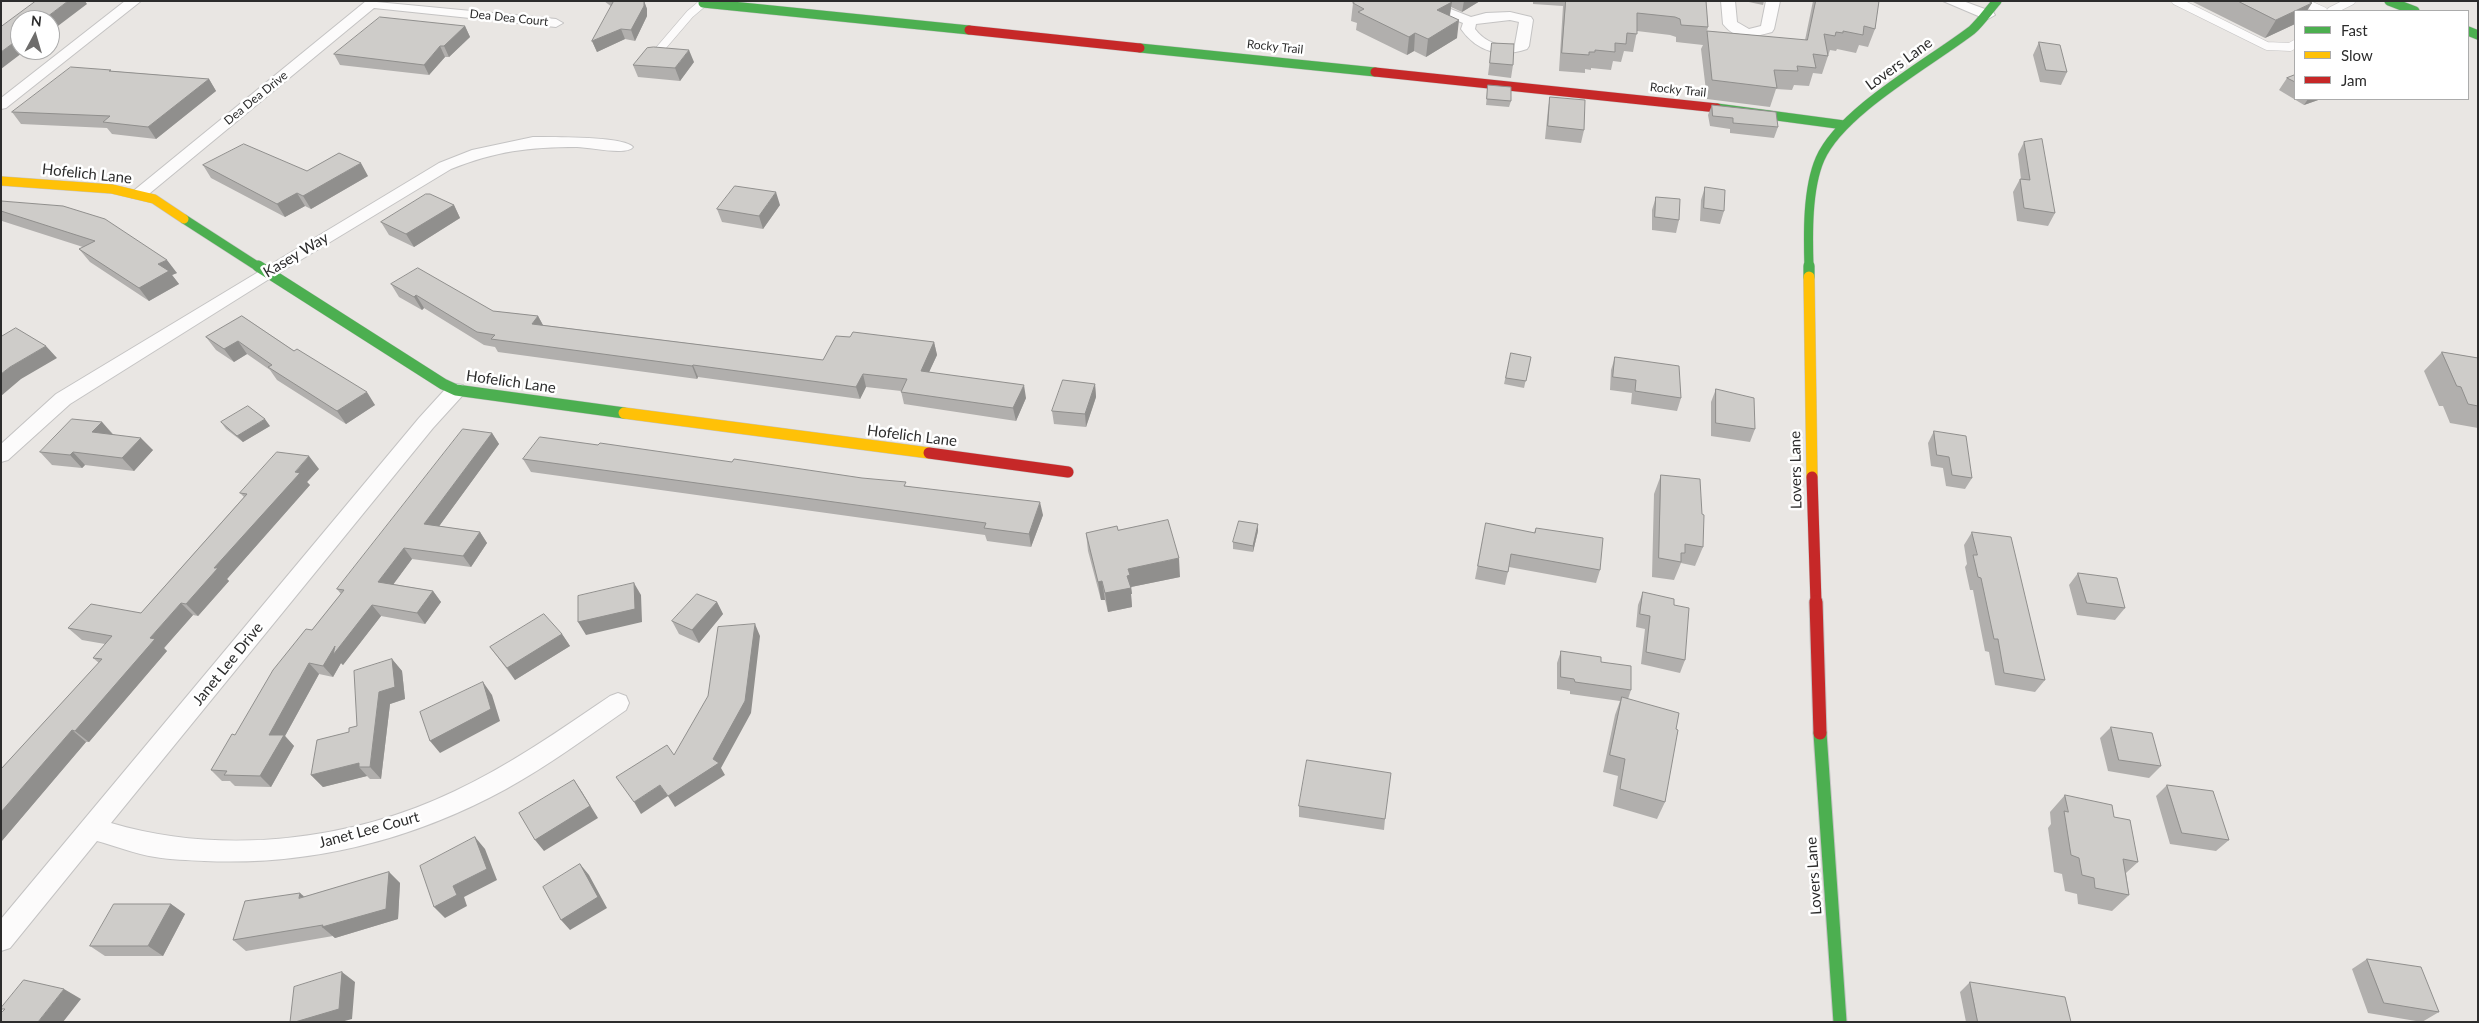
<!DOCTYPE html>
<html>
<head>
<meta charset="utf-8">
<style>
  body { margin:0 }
  #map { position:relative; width:2479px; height:1023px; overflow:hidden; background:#e9e6e3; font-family:Lato,sans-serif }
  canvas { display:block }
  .frame { position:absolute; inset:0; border:2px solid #2c2c2c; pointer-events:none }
  .legend { position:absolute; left:2294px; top:10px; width:175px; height:90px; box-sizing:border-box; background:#fff; border:1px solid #ababab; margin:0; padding:6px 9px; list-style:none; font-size:15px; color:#2c2c2c }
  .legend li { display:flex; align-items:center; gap:10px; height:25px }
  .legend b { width:25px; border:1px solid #ababab }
  .north { position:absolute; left:10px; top:10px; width:50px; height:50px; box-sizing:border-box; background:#fff; border:1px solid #ababab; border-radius:50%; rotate:6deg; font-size:14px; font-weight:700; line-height:20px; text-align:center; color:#2c2c2c }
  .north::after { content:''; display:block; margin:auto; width:18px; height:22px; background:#6e6d6c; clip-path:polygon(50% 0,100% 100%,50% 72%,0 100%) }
</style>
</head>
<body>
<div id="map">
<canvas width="2479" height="1023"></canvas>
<div class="frame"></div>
<ul class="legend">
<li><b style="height:6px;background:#4caf50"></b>Fast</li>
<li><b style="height:6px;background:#ffc107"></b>Slow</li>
<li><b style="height:6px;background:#c62828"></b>Jam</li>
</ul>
<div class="north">N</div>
</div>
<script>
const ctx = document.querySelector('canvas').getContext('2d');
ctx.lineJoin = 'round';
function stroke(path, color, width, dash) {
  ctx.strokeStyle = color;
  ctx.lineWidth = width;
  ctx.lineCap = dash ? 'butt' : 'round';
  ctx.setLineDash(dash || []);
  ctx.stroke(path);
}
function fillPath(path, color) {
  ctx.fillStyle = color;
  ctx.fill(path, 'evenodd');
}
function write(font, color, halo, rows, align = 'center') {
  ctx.font = font + ' Lato,sans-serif';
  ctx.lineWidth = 5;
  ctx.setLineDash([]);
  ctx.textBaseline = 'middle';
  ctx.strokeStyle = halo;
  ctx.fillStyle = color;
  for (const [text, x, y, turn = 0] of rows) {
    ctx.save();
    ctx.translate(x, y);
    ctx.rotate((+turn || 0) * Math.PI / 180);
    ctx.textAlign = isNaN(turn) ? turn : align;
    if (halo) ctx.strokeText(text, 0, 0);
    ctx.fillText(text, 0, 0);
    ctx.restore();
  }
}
const lane = new Path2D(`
  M2176,1l91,45 23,1 5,-3
  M2301,1l22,10
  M2331,11l20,-10
  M654,56l36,-42 13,-11`);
const street = new Path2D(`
  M125,1h16l-135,107 -5,1v-11z
  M366,1l190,18 7,4 -7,4 -182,-19 -230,190h-12l-2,-3 2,-3z
  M1410,1h20l41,16 15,-4 24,-1 21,5 2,3 -4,26 -2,3c-26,9 -50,3 -66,-20l2,-6zM1510,20l9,2 -4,22c-15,4 -30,-2 -40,-15l1,-5z
  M1721,1h14l2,21 12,7 12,-3 5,-25h14l-6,28 -2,3c-19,5 -35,10 -49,-8z
  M1943,1h20l30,11 2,3 -7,4 -5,-1z
  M533,137c16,0 92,-1 100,10 -6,9 -44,0 -56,0 -48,0 -81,4 -126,22l-177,107 -204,128 -62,56 -7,2v-18l55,-50 383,-231 33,-13z
  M456,384l7,1 2,5 -2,5 -30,33 -322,395c111,33 240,18 344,-32 55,-26 105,-61 155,-95l8,-3 8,3 3,7 -3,7c-39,27 -78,56 -120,79 -93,51 -196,77 -302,72 -16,-1 -33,-1 -49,-4 -20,-3 -39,-11 -58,-16l-87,107 -9,3v-32l418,-501 30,-33z`);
const fastFar2 = new Path2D(`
  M2389,1l26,10
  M703,3l266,27
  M2468,31l10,4
  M1140,48l235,24
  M1717,108l127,17
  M184,219l76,49
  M1809,268c-1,-33 -2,-79 11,-109 21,-48 109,-96 152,-129 9,-8 17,-20 25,-29`);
const fastFar1 = new Path2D(`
  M258,266l185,118 13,6 168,23
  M1809,266v11`);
const fast = new Path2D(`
  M1820,733l20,289`);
const slowFar1 = new Path2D(`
  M1,181l111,8 42,10 30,20`);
const slow = new Path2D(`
  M1809,277l3,200
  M624,413l305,40`);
const jamFar2 = new Path2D(`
  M969,30l171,18
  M1375,72l342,36`);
const jamFar1 = new Path2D(`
  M929,453l139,19
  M1812,477l4,126`);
const jam = new Path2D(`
  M1816,602l4,131`);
stroke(lane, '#c4c3c3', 9);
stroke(street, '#c4c3c3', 2);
stroke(fastFar2, '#c4c3c3', 10);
stroke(fastFar1, '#c4c3c3', 12);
stroke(fast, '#c4c3c3', 15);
stroke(slowFar1, '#c4c3c3', 10);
stroke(slow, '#c4c3c3', 12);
stroke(jamFar2, '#c4c3c3', 10);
stroke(jamFar1, '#c4c3c3', 12);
stroke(jam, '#c4c3c3', 15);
stroke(lane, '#fcfbfb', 8);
fillPath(street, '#fcfbfb');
stroke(fastFar2, '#4caf50', 9);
stroke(fastFar1, '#4caf50', 11);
stroke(fast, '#4caf50', 13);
stroke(slowFar1, '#ffc107', 9);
stroke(slow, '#ffc107', 11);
stroke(jamFar2, '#c62828', 9);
stroke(jamFar1, '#c62828', 11);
stroke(jam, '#c62828', 13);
fillPath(new Path2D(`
  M604,1h40l3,8v7l-12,25 -10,-2 -28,13 -5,-11 20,-34z
  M1356,1h124l-18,11 -11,-5 -1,9 7,22 -31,19 -12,-6 -7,4 -51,-25 1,-7 -6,-2 2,-18z
  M1533,1h173l2,26 -1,4 98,9 8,-39h66l-4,28 -7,18 -9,-2 -3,8 -19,-4 -1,2 -6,-1 -8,24 -9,-1 -4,13 -15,-1 -2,5 -16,-1 -6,18 -63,-8 -6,-50 2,-4 -27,-3v-5l-6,-2 -33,-4 -4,21 -9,-1 -3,11 -8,-1 -2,9 -20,-2v2l-6,-1v4l-26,-2 4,-65 -30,-2z
  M1744,1h20l-1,4z
  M2191,1h117l-13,10v13l-30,14z
  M465,26l5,11 -21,20h-4l-16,18 -89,-10 -6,-11z
  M2039,42l28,30 -6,13 -21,-3 -7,-27z
  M1492,43l21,22 -2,13 -23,-3z
  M694,62l-14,19 -42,-4 -5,-12z
  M112,71l97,8 7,12 -60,48 -44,-5 -5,-6 -86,-4 -9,-12z
  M2295,75v24h26l-17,6 -25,-15 8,-12z
  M1488,85l23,16 -2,6 -23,-2z
  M1550,97l34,33 -3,13 -36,-4 3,-30z
  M1712,105l66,22 -4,11 -44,-5v-4l-20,-3 -2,-11z
  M2024,142l31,71 -7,13 -31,-5 -4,-29 7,-13h1l-3,-25z
  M203,165l104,6 61,5 -57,33 -6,-3 -20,11 -74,-39z
  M1705,187l19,24 -4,13 -20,-3 1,-21z
  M1656,197l23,23 -3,13 -24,-3v-20z
  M1,201l176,72 -5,2 7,9 -30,17 -59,-39 -11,-13 4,-2 -81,-26 -1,-1z
  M454,205l6,13 -46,29 -25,-12 -8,-13z
  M780,205l-17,24 -41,-7 -5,-13z
  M391,284l102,27 45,5 5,9 280,35 27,-23 84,5 3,13 -8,17 97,26 -10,23 -112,-17 -3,-13 -35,-4 -6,12 -162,-22 -1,2 -199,-27 -3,-5 -11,-2 -60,-37 -2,2 -23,-13z
  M242,316l133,89 -29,19 -69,-44 -7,-10 -23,-16 -13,8 -18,-12 -10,-13z
  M2442,352l36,6v70l-28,-5 -7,-17h-4l-15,-35z
  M1511,353l20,4 -7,31 -20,-4z
  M1615,357l66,41 -4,13 -46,-7 1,-11 -22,-3 1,-20z
  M1095,384l1,13 -10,30 -32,-3 -2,-13z
  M1716,389l39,40 -5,13 -39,-6v-34z
  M102,422l11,12 40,16 -19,21 -49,-6 -3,3 -30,-3 -12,-13z
  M221,422l49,4 -27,16 -17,-13z
  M1934,431l38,47 -7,11 -19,-3 -3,-18 -12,-2 -3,-23z
  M492,433l7,11 -60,82 41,6 7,11 -16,24 -59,-8 -19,25 40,7 8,11 -16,22 -44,-8 -38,49 -2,-2 -8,14 -14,-3 -34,62 9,10 -23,41 -36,-1 -5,-5h-8l-11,-11 24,-35 77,-105 29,-36 -4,-5z
  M523,459l209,3 175,24 136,29 -12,32 -44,-6 -2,-6 -454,-63z
  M319,469l-12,13 3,3 -83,94 2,2 -31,35 -5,-1 -29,33 3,3 -78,91h-3l-85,100v-73l98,-106 -6,-5 12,-14 -23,-4 -14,-12 73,-15 103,-116 -4,-4z
  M1661,475l42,72 -8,19 -14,-3 -7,17 -22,-3 2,-83z
  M1486,523l48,10 2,-5 64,42 -4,13 -87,-16 -4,18 -30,-6z
  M1118,530l62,47 -49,10 1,7h-1l1,13 -24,5 -3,-12h-4l-13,-49 -2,-18z
  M1258,531l-5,21 -20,-3v-7z
  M1972,532l73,148 -10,12 -40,-7 -6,-33 -4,-1 -12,-61h-3l-5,-23 2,-3 -3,-19z
  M2078,573l47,35 -10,12 -38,-5 -8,-30z
  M1643,592l31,13 11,55 -5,13 -39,-9 4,-35 -9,-2 2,-22z
  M717,602l6,12 -24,29 -20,-9 -7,-13z
  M562,634l8,12 -55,34 -25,-33z
  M1561,651l40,11 30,28 -3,9 37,103 -8,17 -44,-13 5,-30 -15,-4 12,-57 5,-14 -50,-7v-3l-13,-2v-26z
  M392,659l10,12 3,28 -15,5 -9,75h-11l-3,-3 -44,11 -12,-12 46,-49z
  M2111,727l50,39 -12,12 -41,-7 -8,-33z
  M2167,785l62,55 -13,11 -46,-7 -14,-48z
  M2065,795l49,22 24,45 -12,11 3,22 -17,16 -34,-7 -1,-10 -12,-3 -3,-17 -8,-2 -6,-44 3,-4 -1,-12z
  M1299,806l86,13 -1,11 -85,-13z
  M389,872l11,11 -2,36 -63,19 -2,-2 -87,15 -13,-11 72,-43z
  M171,904l14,10 -22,42h-58l-15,-10z
  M2367,959l72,53 -17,10 -54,-9 -16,-44z
  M1970,982l101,40h-105l-6,-30z`), '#b1afad');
fillPath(new Path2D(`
  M68,1h17l2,3 -37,28v-12h-7z
  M644,1l3,8v7l-12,25 -4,-11z
  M1464,1h16l-18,11z
  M1452,2l-3,17 -12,-9z
  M2312,3l-5,8h-12v13l-30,14 11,-18z
  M1459,20l-2,18 -31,19 2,-18z
  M465,26l5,11 -21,20 -5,-11z
  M621,29l4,10 -28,13 -5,-11z
  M1415,33l-1,18 -7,4 2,-18z
  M20,38v12h6l-25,19v-17z
  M440,46l5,11 -16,18 -5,-10z
  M689,50l5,12 -14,19 -5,-13z
  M209,79l7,12 -60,48 -8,-12z
  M2308,99h13l-17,6z
  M361,163l7,13 -57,33 -8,-13z
  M776,192l4,13 -17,24 -4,-13z
  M297,193l8,13 -20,11 -8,-13z
  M454,205l6,13 -46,29 -8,-13z
  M167,260l10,13 -5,2 7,9 -30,17 -10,-13 19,-24z
  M416,295l8,13 -2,2 -8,-13z
  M538,316l7,13 -13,-5z
  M238,341l9,13 -13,8 -10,-13z
  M934,342l3,13 -13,28 -3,-12z
  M46,346l11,12 -36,21 -20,17v-22l9,-7z
  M693,365l5,12 -1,2 -5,-13z
  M863,374l3,13 -6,12 -4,-12z
  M1095,384l1,13 -10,30 -1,-13z
  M1024,385l2,13 -10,23 -3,-13z
  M367,392l8,13 -29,19 -9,-13z
  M265,419l5,7 -27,16 -6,-6z
  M102,422l11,13 -21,-3z
  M492,433l7,11 -67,92 -8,-12z
  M141,438l12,12 -19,21 -12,-13z
  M73,452l12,13 -3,3 -12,-13z
  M309,456l10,13 -12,13 3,3 -83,94 2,2 -31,35 -12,-12 28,-36z
  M1040,502l3,13 -12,32 -2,-13z
  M1258,524v7l-5,21v-6z
  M480,532l7,11 -16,24 -8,-11z
  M404,548l8,11 -25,34 -9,-11z
  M1179,558l1,19 -49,10 1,7h-1l1,13 -24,5 -3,-19 23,-24z
  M1102,581l3,19h-4l-3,-18z
  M634,583l7,12 1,27 -56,13 -8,-13z
  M433,591l8,11 -16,22 -8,-11z
  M717,602l6,12 -24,29 -7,-13z
  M181,603l12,12 -29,33 3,3 -78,91 -14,-11 75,-93z
  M372,605l9,11 -38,49 -2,-2 -8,14 -10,-11 12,-20z
  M755,624l5,12 -9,77 -30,55 4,7 -50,32 -7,-11 45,-37z
  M562,634l8,12 -55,34 -8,-12z
  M392,659l10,12 3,28 -15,5 -9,75 -11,-12 9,-75z
  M309,663l10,11 -34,62 9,10 -23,41 -11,-11 9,-41z
  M483,682l9,13 8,26 -60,32 -10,-12z
  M72,730l14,12 -85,100v-30z
  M359,763v4l8,9 -44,11 -12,-12z
  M574,780l8,12 16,26 -54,33 -9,-11z
  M660,785l8,11 -27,18 -7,-12z
  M475,837l10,12 12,31 -33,17 3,9 -22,12 -11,-11 19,-21z
  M580,864l9,11 18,33 -37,22 -9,-10z
  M389,872l11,11 -2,36 -63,19 -13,-11z
  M300,893l13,11 -14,-6z
  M171,904l14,10 -22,42 -15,-10z
  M342,972l13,10 -3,37 -11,3h-46z
  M64,989l17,10 -18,23h-25z`), '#908f8d');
const building = new Path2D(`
  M36,1h32l-25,19h-23v18l-19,14v-25z
  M614,1h30v5l-13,24 -10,-1 -29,12z
  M1356,1h94l2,1 -15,8 22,10 -31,19 -13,-6 -6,4 -51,-25 6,-3 -11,-6z
  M1566,1h140l2,26 -27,-2 -1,-6 -5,-2 -38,-4v21l-10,-1 -1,11 -11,-1v9l-20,-2v2h-6v3l-27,-2z
  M1816,1h63l-4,28 -11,-3 -1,9 -20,-4v2l-7,-1 -1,4 -11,-2 4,22 -15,-2 3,14 -19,-2 1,5 -24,-1 3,18 -65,-8 -5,-49 100,9z
  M2238,1h70l4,2 -36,17z
  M380,17l85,9 -21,20h-4l-16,19 -90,-11z
  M2039,42l21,3 7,27 -21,-2z
  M1492,43l22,1 -1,21 -23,-2z
  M654,47l35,3 -14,18 -42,-3 14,-17z
  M71,67l40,3 -2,1 100,8 -61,48 -45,-5 7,-6 -98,-4z
  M2295,75v7l-8,-4z
  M1488,85l23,2v14l-24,-2z
  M1550,97l35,3 -1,30 -36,-4z
  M1712,105l64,7 2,15 -45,-4v-5l-20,-2z
  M2042,139l13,74 -31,-5 -4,-29 10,1 -6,-38z
  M244,144l63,27 32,-18 22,10 -58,33 -6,-3 -20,11 -74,-39z
  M735,186l41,6 -17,24 -42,-7z
  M1705,187l20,3 -1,21 -20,-3z
  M426,194h4l24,11 -48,29 -25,-12z
  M1656,197l24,2 -1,21 -24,-3z
  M1,201l62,5 42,13 62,41 -9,4 11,7 -30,17 -60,-39 16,-8 -94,-30z
  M418,268l75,43 45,5 -6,8 291,36 13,-24 14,1 3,-5 81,10 -13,29 103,14 -11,23 -112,-16 6,-13 -44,-5 -7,13 -163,-22 -1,1 -201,-27 4,-4 -18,-3 -61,-37 -2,2 -23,-13z
  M242,316l52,35 3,-2 70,43 -30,19 -69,-44 4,-2 -34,-24 -14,8 -18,-12z
  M16,328l30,18 -36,21 -9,7v-37z
  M2442,352l36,6v48l-10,-2 -7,-17 -4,-1z
  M1511,353l20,4 -5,24 -20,-3z
  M1615,357l64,9 2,32 -46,-7 1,-11 -23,-3z
  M1063,380l32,4 -10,30 -33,-3z
  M1716,389l38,9 1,31 -39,-6z
  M248,406l17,13 -28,17 -16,-14z
  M72,419l30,3 -10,10 49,6 -19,20 -49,-6 -3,3 -30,-3z
  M463,429l29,4 -68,91 56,8 -17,24 -59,-8 -26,34 55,9 -16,22 -45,-8 -39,50 2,-9 -12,20 -14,-3 -40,72h15l-24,41 -36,-1 3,-4 -16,-1 21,-36 3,1 38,-65 33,-41 6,1 32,-40 -7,-1z
  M1934,431l32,5 6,42 -20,-3 -3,-18 -12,-2z
  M540,437l58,8 2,-2 132,19 2,-3 128,19 44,4 -2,4 136,16 -11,32 -45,-6 2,-5 -463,-64z
  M277,452l32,4 -14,16 5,1 -86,95h4l-32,36 -5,-1 -31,35 5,1 -80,92 -3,-1 -71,82v-43l101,-110 -9,-1 19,-22 -44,-8 23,-24 50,9 106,-119 -7,-1z
  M1661,475l39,4 2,35 2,1 -1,32 -18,-3v9h-4v9l-22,-4z
  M1168,520l11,38 -51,11 2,6 -3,1 4,12 -26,5 -3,-12 -4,1 -12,-49 31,-7 1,4z
  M1239,521l19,3 -5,22 -20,-4z
  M1486,523l49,10 1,-5 67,10 -3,32 -89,-16 -3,18 -30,-6z
  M1972,532l39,5 34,143 -41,-7 -6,-34h-4l-13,-61 -3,-1 -5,-22h4z
  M2078,573l39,5 8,30 -38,-5z
  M634,583l1,26 -57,13v-26z
  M1643,592l31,7v6l15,3 -4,52 -39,-8 4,-36 -10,-2z
  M697,594l20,8 -25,28 -20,-9z
  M544,614l18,20 -55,34 -17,-21z
  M755,624l-10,77 -32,58 6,4 -51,33 -8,-11 -26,17 -18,-25 51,-32 7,10 34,-59 10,-69z
  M1561,651l40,6v5l30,4v24l-56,-8 -1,-3 -13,-2z
  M392,659l3,28 -16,5 -9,75h-11v-4l-48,12 6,-35 32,-8v-4l8,-2 -3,-55z
  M483,682l8,27 -61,32 -10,-29z
  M1622,697l57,16 -3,16 2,1 -13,72 -45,-13 5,-30 -15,-4z
  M2111,727l41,6 9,33 -42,-6z
  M1307,760l84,13 -6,46 -86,-13z
  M574,780l16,26 -55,34 -16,-27z
  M2167,785l46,6 16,49 -47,-7z
  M2065,795l47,10 2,12 16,3 8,42 -15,-3 6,36 -34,-7 -1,-10 -12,-3 -3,-17 -8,-3 -7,-44 4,1z
  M475,837l12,32 -34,17 4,9 -23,12 -14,-41z
  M580,864l18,33 -37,23 -18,-33z
  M389,872l-3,37 -64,18 1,-2 -90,15 12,-39 55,-8 -1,5z
  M114,904h57l-23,42h-58z
  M2367,959l54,8 18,45 -55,-9z
  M342,972l-3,37 -44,13h-5l4,-35z
  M24,980l40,9 -26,33h-37v-9l4,-4h-4v-1z
  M1970,982l95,15 6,25h-93z`);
fillPath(building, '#ceccc9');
stroke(building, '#908f8d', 1);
write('12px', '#2c2c2c', '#fff', [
  ["Dea Dea Court",509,18,6],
  ["Rocky Trail",1275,47,6],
  ["Rocky Trail",1678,90,6],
  ["Dea Dea Drive",256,98,-39]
]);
write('15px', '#2c2c2c', '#fff', [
  ["Lovers Lane",1899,64,-36],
  ["Hofelich Lane",87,174,6],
  ["Kasey Way",296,255,-31],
  ["Hofelich Lane",511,382,8],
  ["Hofelich Lane",912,436,7],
  ["Lovers Lane",1796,470,-91],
  ["Janet Lee Drive",228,664,-51],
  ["Janet Lee Court",369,830,-15],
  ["Lovers Lane",1814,876,-94]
]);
</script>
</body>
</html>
